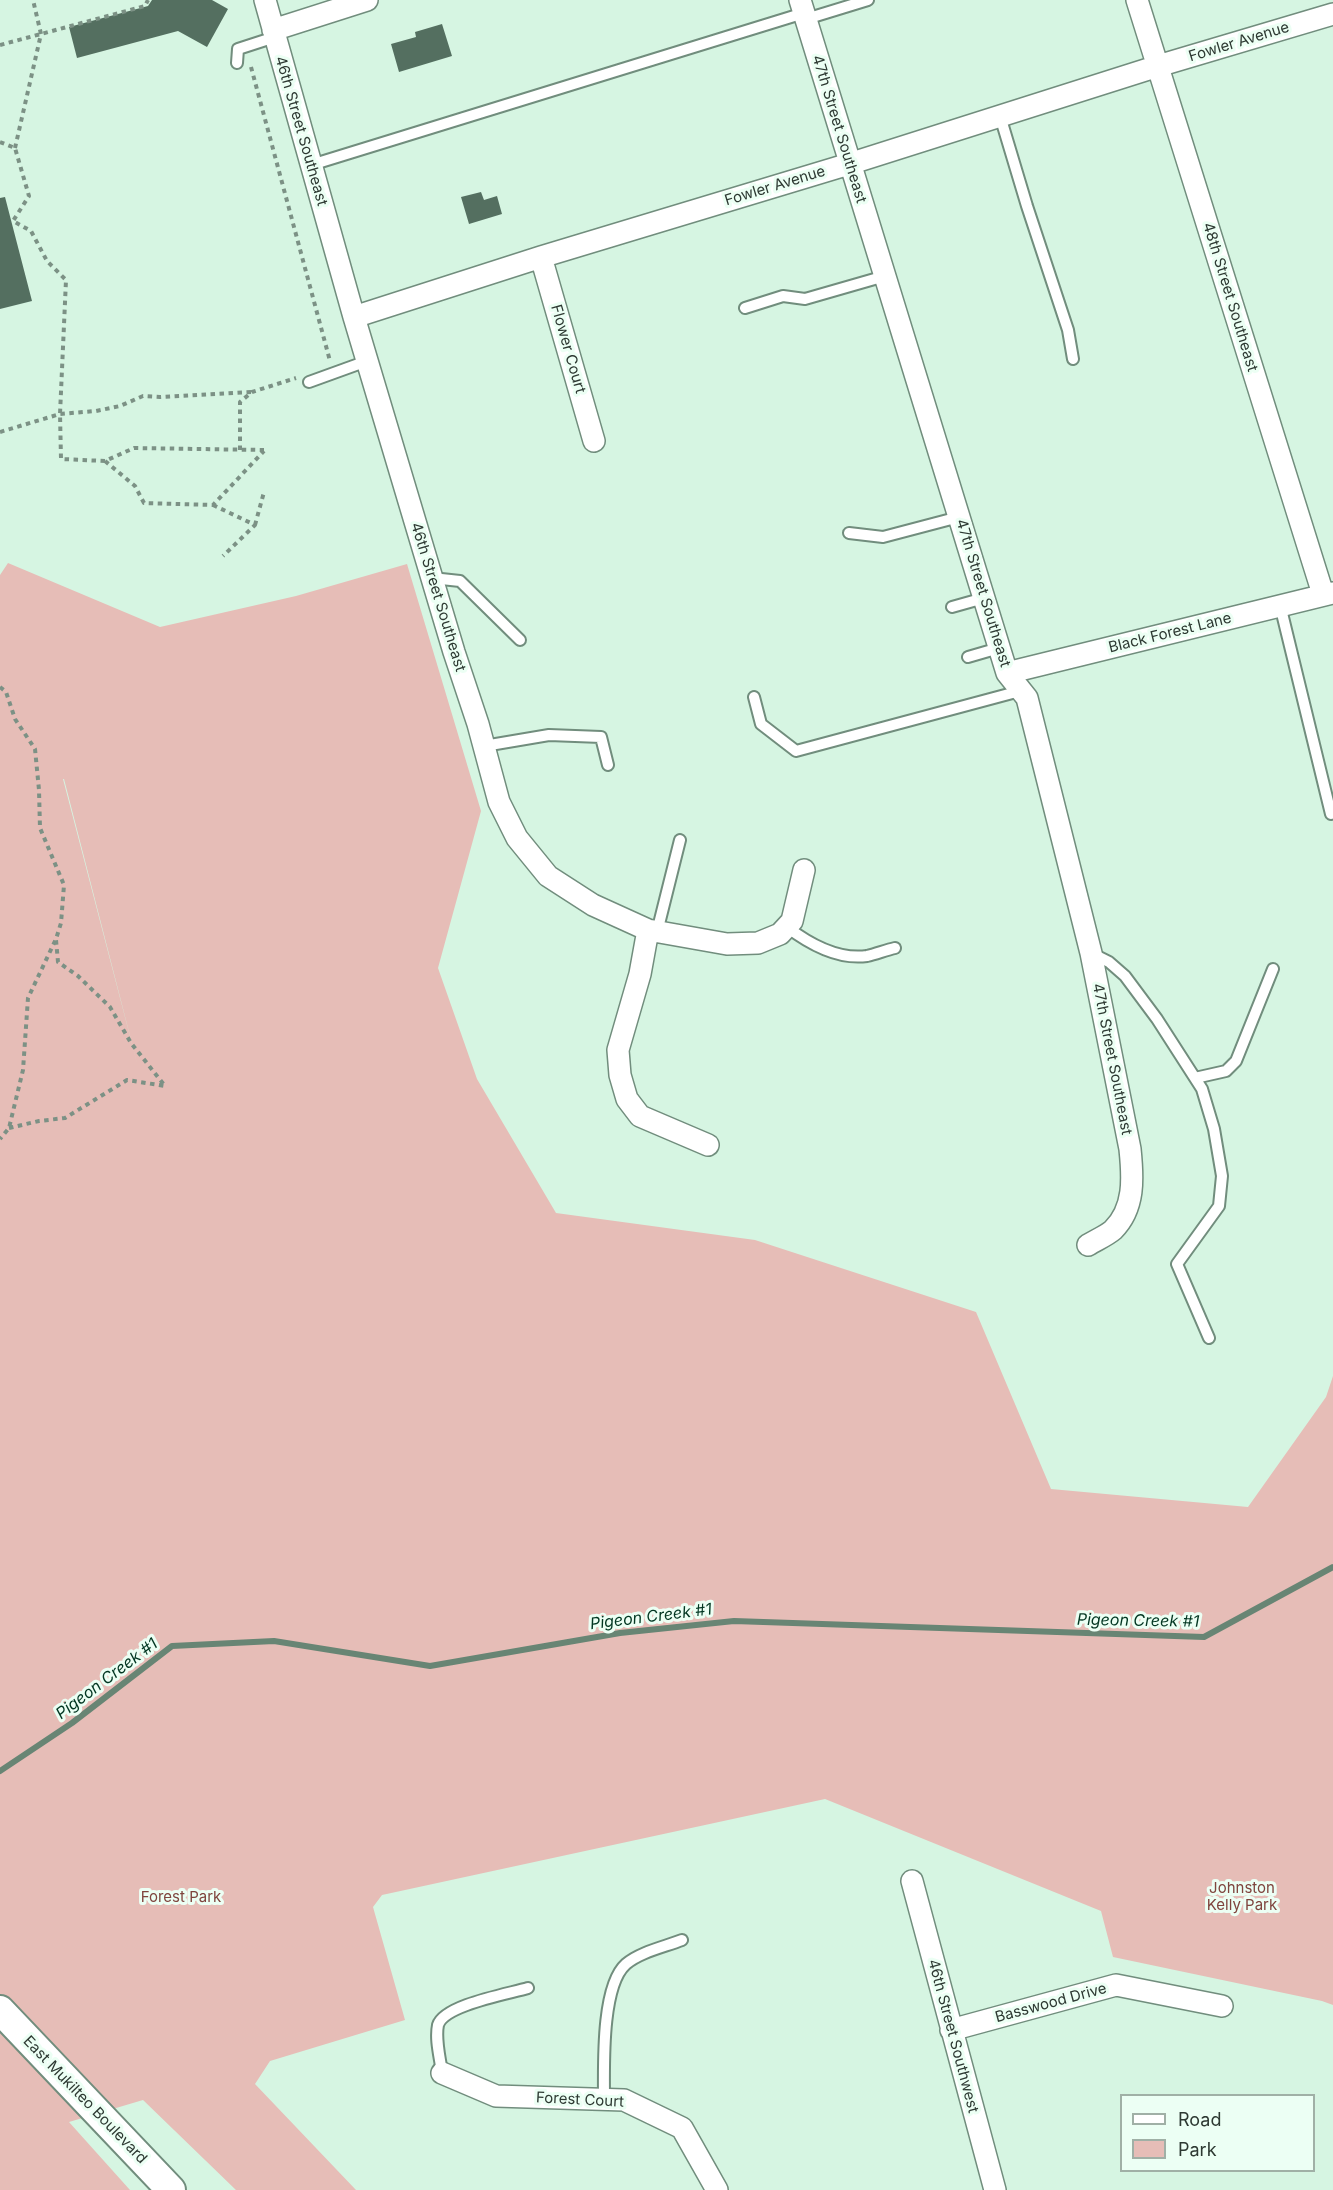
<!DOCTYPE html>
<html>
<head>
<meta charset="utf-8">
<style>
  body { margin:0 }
  #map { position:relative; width:1333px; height:2190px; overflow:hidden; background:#d6f5e2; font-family:Inter,sans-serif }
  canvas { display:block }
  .legend { position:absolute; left:1120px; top:2094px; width:195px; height:78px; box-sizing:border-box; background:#ecfff4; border:2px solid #a0b0a6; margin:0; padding:8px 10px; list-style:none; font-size:18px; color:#2d3932 }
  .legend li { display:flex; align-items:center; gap:12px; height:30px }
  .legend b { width:30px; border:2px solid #a0b0a6 }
</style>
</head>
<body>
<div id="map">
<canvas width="1333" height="2190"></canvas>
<ul class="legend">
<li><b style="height:8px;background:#fff"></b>Road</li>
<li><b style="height:16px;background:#e6bdb7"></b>Park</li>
</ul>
</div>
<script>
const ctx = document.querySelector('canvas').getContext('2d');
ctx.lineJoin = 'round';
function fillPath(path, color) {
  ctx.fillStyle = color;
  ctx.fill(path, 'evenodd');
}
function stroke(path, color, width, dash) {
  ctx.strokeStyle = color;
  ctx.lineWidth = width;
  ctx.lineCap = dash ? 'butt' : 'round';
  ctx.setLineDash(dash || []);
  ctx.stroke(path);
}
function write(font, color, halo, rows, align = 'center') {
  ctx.font = font + ' Inter,sans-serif';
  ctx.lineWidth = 6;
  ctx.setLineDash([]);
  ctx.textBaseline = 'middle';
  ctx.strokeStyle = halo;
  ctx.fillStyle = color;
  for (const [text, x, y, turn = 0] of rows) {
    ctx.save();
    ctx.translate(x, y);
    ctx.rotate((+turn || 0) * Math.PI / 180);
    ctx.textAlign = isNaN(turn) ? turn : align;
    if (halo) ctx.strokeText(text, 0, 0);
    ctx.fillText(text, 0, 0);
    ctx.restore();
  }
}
fillPath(new Path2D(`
  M8,563l152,64 136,-31 111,-32 74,247 -43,157 39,111 79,134 199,27 221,72 75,177 197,18 78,-110 7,-21v629l-11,-4 -209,-44 -12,-46 -276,-112 -443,96 -9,12 32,113 -135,41 -15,23 101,106h-120l-93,-90 -74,22 61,68h-130v-1615zM63,779h1l74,288z`), '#e6bdb7');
stroke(new Path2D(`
  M0,1771l72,-48 100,-77 102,-5 156,25 190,-33 114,-12 470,16 129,-70`), '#688574', 6);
fillPath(new Path2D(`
  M152,0h60l16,9 -21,38 -29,-16 -101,27 -8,-31 79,-21z
  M442,24l10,32 -53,16 -8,-28 25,-7 -1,-5z
  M481,192l3,8 13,-4 5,18 -33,10 -8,-27z
  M5,197l27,104 -32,8v-111z`), '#546f60');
const lane = new Path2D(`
  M806,19l62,-19
  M237,63l1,-14 37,-12
  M1000,116l27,90 41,124 5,29
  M311,165l493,-152
  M745,308l38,-12 22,3 80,-23
  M309,382l58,-21
  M849,533l34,4 76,-20
  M432,578l28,3 60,59
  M1280,605l51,209
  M952,607l32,-9
  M968,657l31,-9
  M754,697l7,27 35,27 224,-60
  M484,746l65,-11 52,2 7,28
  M787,927c21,16 51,33 80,29 9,-2 19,-6 28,-8
  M657,932l23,-92
  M1091,953l18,9 16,14 32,43 45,70 12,40 8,47 -3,30 -42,58 32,74
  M1195,1078l31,-7 10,-10 37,-92
  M442,2073c-2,-16 -7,-33 -4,-48 6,-20 70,-31 90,-37
  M604,2099c0,-32 -3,-113 22,-135 14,-12 38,-17 56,-24`);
const street = new Path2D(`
  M265,0l89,317 100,335 24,72 21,78 18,36 31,38 45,29 55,25 79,14 31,-1 22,-9 12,-13 12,-51
  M800,0l207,673 20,25 64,255 39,196c3,29 5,59 -17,81 -7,6 -17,10 -25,15
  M1137,0l186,594
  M273,30l94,-30
  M541,257l53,184
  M354,317l187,-60 308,-93 309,-98 175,-52
  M1007,673l326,-80
  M648,930l-8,44 -22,76 2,25 7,24 13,17 68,29
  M912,1881l83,309
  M951,2030l165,-45 106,21
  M442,2073l54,23 128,4 58,28 35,62`);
const secondary = new Path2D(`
  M0,2010l171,180`);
stroke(lane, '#718d7d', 14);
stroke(street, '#718d7d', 24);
stroke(secondary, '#718d7d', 32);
stroke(new Path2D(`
  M0,45l145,-39 3,-6
  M251,67l79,294
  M0,142l15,6 14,48 -16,25 18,10 16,30 19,19 -6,134 1,45 44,2 29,-13 130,2
  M15,148l26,-114 -8,-34
  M0,432l60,-18 36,-3 24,-5 23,-10 17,1 92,-5
  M240,450v-48l12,-10 44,-14
  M105,461l30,25 9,17 69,2 51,-54
  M213,505l42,20 -32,31
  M255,525l9,-33
  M0,687l6,5 9,27 20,30 4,41 1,38 24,57 -3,38 -5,16 -28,59 -5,72 -14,58 -9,11
  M9,1128l30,-7 26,-3 62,-38 38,6 -34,-43 -21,-36 -32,-31 -20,-14 -2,-22`), '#7c9185', 4, [4.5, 4.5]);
stroke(lane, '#fff', 10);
stroke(street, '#fff', 21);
stroke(secondary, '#fff', 28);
write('15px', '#2d3932', '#ecfff4', [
  ["Fowler Avenue",1239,42,-17],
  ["47th Street Southeast",839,129,73],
  ["46th Street Southeast",301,131,74],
  ["Fowler Avenue",775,186,-17],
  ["48th Street Southeast",1230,297,73],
  ["Flower Court",568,349,74],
  ["47th Street Southeast",983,593,73],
  ["46th Street Southeast",438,597,73],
  ["Black Forest Lane",1170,633,-14],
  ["47th Street Southeast",1112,1059,79],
  ["Basswood Drive",1051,2003,-15],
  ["46th Street Southwest",953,2036,75],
  ["East Mukilteo Boulevard",85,2100,46],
  ["Forest Court",580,2100,3]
]);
write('15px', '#7f443d', '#ecfff4', [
  ["Johnston",1242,1888],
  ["Kelly Park",1242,1905],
  ["Forest Park",181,1897]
]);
write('italic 16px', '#023621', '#ecfff4', [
  ["Pigeon Creek #1",651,1617,-7],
  ["Pigeon Creek #1",1138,1621,1],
  ["Pigeon Creek #1",107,1679,-37]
]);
</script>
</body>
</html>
